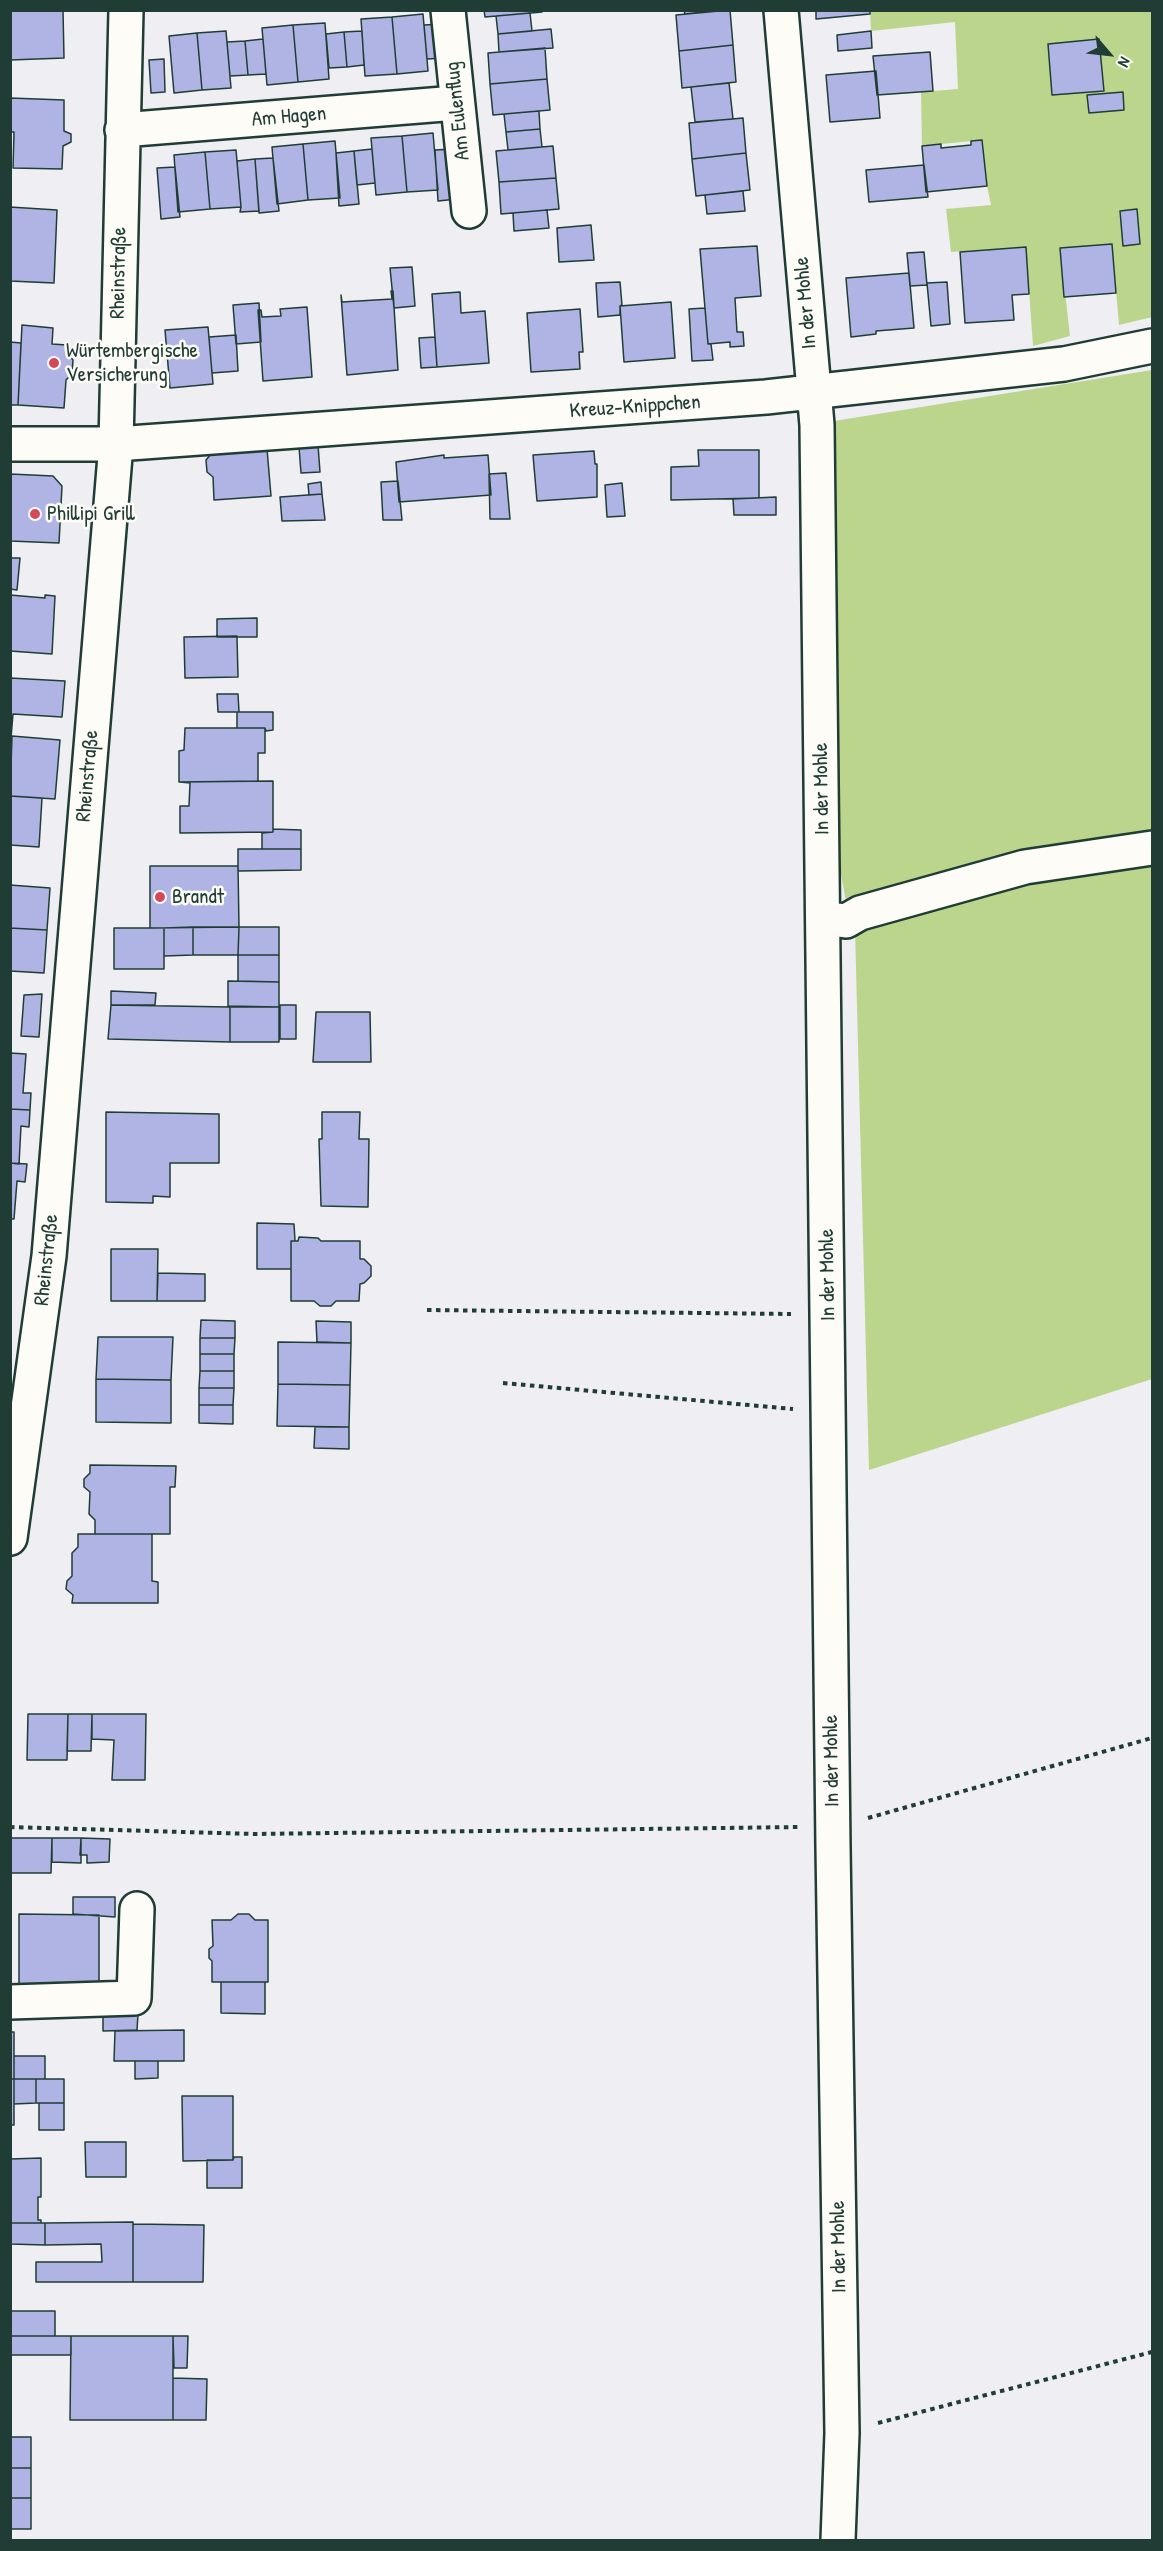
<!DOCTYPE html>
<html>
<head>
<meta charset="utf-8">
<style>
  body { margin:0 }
  #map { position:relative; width:1163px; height:2551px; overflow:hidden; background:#eeeef3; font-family:"Patrick Hand",sans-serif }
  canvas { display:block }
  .frame { position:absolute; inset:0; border:12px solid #1f3d34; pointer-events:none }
  .north { position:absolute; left:1079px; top:24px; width:60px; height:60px; -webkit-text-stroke:4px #fdfcf7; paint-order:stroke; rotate:118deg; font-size:16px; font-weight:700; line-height:24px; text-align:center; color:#1f3d34 }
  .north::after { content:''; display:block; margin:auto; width:21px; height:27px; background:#1f3d34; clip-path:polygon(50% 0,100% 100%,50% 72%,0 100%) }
</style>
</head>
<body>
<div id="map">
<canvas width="1163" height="2551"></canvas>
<div class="frame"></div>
<div class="north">N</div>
</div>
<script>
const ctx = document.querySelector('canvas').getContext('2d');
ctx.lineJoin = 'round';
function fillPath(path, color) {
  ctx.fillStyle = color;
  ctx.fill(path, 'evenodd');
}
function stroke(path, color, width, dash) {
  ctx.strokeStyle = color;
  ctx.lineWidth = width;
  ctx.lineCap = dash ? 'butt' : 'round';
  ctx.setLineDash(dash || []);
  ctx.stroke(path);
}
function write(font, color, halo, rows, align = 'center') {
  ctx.font = font + ' "Patrick Hand",sans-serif';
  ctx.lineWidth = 5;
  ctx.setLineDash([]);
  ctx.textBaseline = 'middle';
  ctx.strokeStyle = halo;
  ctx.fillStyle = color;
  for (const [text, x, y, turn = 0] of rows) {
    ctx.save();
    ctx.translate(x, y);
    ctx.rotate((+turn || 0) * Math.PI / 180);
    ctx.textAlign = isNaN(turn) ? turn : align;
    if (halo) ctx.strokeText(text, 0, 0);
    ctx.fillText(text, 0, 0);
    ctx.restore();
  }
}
fillPath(new Path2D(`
  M870,11h282v306l-33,8 -7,-81 -52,4 10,88 -37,10 -7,-99 -75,5 -5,-43 45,-4 -4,-19 -5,-46 -60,6 -1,-54 37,-3 -3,-67 -84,9z
  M1152,370v469l-305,68 -11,-60 -2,-426z
  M1152,859v520l-283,91 -14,-541 155,-47z`), '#bbd58c');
const building = new Path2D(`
  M10,10h53l1,48 -54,2z
  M484,10h58v2l-57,5z
  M684,10h37l-36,4z
  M730,10l3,35 -54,6 -3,-36z
  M816,10h54v4l-54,5z
  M530,13l2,18 -34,3 -2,-18z
  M423,14l5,57 -31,3 -5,-57z
  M392,17l5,57 -32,2 -4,-57z
  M325,23l4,56 -31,3 -5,-57z
  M442,24l3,34 -18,1 -3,-34z
  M293,25l5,57 -31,3 -5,-57z
  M551,29l2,19 -54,4 -1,-18z
  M226,31l5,57 -29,2 -5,-57z
  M362,31l2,34 -17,2 -3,-35z
  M871,31l1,17 -34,3 -1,-16z
  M344,32l3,35 -18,1 -3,-34z
  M197,33l5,57 -28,3 -5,-57z
  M263,39l3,35 -18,1 -3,-34z
  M1099,39l5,52 -52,4 -4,-51z
  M245,41l3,34 -18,1 -3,-34z
  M733,45l3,37 -54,6 -3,-37z
  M545,48l2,31 -57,5 -2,-31z
  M930,52l3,39 -56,4 -4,-39z
  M164,59l1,33 -14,1 -2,-33z
  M876,71l4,47 -50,4 -4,-47z
  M547,79l3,31 -57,5 -3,-31z
  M729,83l4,36 -38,3 -4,-35z
  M1123,92l1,18 -35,3 -2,-18z
  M10,98l54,2v31l7,3v8l-8,4 -1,23 -49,-1 1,-36h-4z
  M539,111l1,18 -34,3 -2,-18z
  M743,118l3,35 -54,6 -3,-36z
  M540,129l2,18 -34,3 -2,-18z
  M433,133l5,57 -31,2 -5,-56z
  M402,136l5,56 -31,3 -5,-57z
  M982,140l5,46 -61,6 -4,-46 19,-2v4l30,-3v-4z
  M335,141l5,57 -32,2 -5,-56z
  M303,144l5,56 -31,4 -5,-57z
  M553,146l3,32 -57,4 -3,-31z
  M372,149l3,34 -18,2 -3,-34z
  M453,149l4,50 -19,2 -3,-51z
  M236,150l5,57 -31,2 -5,-57z
  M354,151l5,53 -20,2 -3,-53z
  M205,152l5,57 -32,3 -4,-57z
  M746,153l4,37 -54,6 -4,-37z
  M273,158l6,53 -20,2 -4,-54z
  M255,159l4,52 -19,1 1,-5 -4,-46z
  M924,165l4,32 -59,5 -3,-32z
  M175,167l5,50 -19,2 -4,-51z
  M556,178l3,31 -58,5 -2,-32z
  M743,191l2,20 -38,3 -2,-19z
  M10,207l47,3 -3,73 -44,-2z
  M1137,209l3,35 -17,2 -3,-35z
  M547,210l2,18 -35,3 -1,-18z
  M591,225l3,35 -35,2 -2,-34z
  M1112,244l4,49 -52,4 -4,-49z
  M757,246l4,50 -26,2 2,34h6l1,14 -14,1v-5l-22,2 -8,-95z
  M1026,247l3,47 -17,1 2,25 -49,3 -5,-71z
  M924,252l3,33 -17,1 -3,-33z
  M412,267l3,39 -21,2 -4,-40z
  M909,273l5,55 -38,3v3l-25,3 -5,-59z
  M620,282l2,23 -2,1v9l-22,2 -2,-34z
  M947,282l3,42 -19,2 -4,-43z
  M391,291h2l5,79 -51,5 -6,-80 1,7 50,-3z
  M460,292l1,21 24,-2 4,52 -52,4 -5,-73z
  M671,302l4,56 -51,4 -4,-56z
  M259,303l2,39 -25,2 -3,-39z
  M307,307l5,70 -49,4 -5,-71h3l1,7 19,-1 -1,-7z
  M705,308l3,36h3l2,16 -21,1 -3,-52z
  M580,309l3,43h-4l1,17 -49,3 -4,-59z
  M22,325l31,3 -1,16 15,1v8l6,7 -1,14 -6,6 -2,28 -46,-3z
  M208,327l5,57 -43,4 -5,-58z
  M236,335l2,36 -26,2 -3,-36z
  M435,337l2,30 -16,1 -2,-30z
  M10,342l11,1 -3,62h-8z
  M318,445l2,27 -19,1 -2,-26z
  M267,449l4,47 -57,4 -1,-23 -6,-5 -1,-12 5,-6z
  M698,450h61v48l-88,2v-33l28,-1z
  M594,451l1,13h2v33l-60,4 -4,-46z
  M444,455v3l44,-3 3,40 -92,7 -3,-40z
  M506,473l4,46h-20l-1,-45z
  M10,474l43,2 9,10 -3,57 -49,-2z
  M398,481l4,39h-19l-2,-38z
  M321,482l1,12 -13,1 -1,-11z
  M622,483l3,33 -18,1 -2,-32z
  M322,494l3,26 -43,1 -2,-24z
  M776,497v18h-42l-1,-16z
  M10,558h10l-3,32 -7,-1z
  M10,595l35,3v-3l10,1 -3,58 -42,-3z
  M257,618v19h-40v-18z
  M237,636l1,41 -53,1 -1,-41z
  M10,678l55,3 -3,36 -49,-3 -3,36z
  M217,694h21l1,18h-21z
  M237,712h36v18l-7,1 -1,-3h-28z
  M185,728h80v25h-7v28l-79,1v-31l5,-1z
  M12,736l48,4 -5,59 -45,-3z
  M273,781v51l-93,1v-27h9l1,-23 -10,-1z
  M10,796l32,2 -3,49 -29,-2z
  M273,829l28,1v19h-39v-16l11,-1z
  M238,849h63v21l-63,1z
  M150,866h88l1,61 -89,1z
  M10,885l40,3 -3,42 -37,-2z
  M193,927v28l-29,1v-28z
  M193,927h46l-1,28h-45z
  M239,927h40v28h-41z
  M10,928l37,2 -3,43 -34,-2z
  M114,928h50v41h-50z
  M238,955h41v27l-41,-1z
  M228,981l51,1v25l-51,-1z
  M111,991l45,2 -1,12h-44z
  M42,994l-3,43 -18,-1 3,-41z
  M111,1005l119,2v35l-122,-3z
  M280,1005h16v34h-16z
  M230,1007h49v35h-49z
  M316,1012h54l1,50h-58z
  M10,1053l16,1 -3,39h8l-1,17 -20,-1z
  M10,1109l20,1 -1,17 -8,-1 -2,38 -9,-1z
  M106,1112l113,2v49h-49v34l-17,-1v7l-47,-1z
  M322,1112h38l-1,27h10l-1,68 -47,-1 -2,-67h3z
  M10,1163l17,1 -2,18 -8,-1 -3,38h-4z
  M257,1223l37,1 1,17h-4v28h-34z
  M299,1237l19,1 3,3h39v18h4l7,7v10l-7,7 -4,1 -1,17h-23l-5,5h-11l-6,-5h-23v-60h7z
  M111,1249h47l-1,52h-46z
  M158,1273l47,1v27h-48z
  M201,1320l34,1v17h-35z
  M316,1321l35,1v21l-34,-1z
  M98,1337h75l-2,43 -75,-1z
  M200,1338h35l-1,16h-34z
  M278,1342l73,1 -1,42 -72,-1z
  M200,1354h34v17h-34z
  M200,1371h34v17h-35z
  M96,1379l75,1v43l-75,-1z
  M278,1384l72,1 -1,42 -72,-1z
  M199,1388h35l-1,17h-34z
  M199,1405h34v19l-34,-1z
  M315,1427h34v22l-35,-1z
  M90,1465l86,1 -1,21h-5v47h-75v-14l-6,-6 1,-22 -6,-5v-8l6,-6z
  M78,1534h74v47l6,1v21h-86l1,-8 -7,-6 1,-8 5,-5v-23l6,-6z
  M28,1714h40l-1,46h-40z
  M68,1714h24l-1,37h-24z
  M92,1714h54l-1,66h-33l2,-40 -22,-1z
  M10,1838h42l-1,35h-41z
  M52,1838h29v25l-29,-1z
  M81,1838l29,1 -1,23 -22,1v-8h-7z
  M73,1897h42v20l-42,-3z
  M19,1914l80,1v82h-80z
  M238,1914h11l6,6h13v62h-56v-21l-3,-3v-9l4,-3 -1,-26h19z
  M221,1982h44v32l-44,-1z
  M103,2014h35l-1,16 -34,1z
  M184,2030v31h-70l1,-30z
  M10,2032h4v47h-4z
  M14,2056h31v23h-31z
  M135,2061h23v17l-23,1z
  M10,2079h4v46h-4z
  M14,2079h22v24l-22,1z
  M36,2079h28v24h-28z
  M182,2096h51v64l-50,1z
  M39,2103h25v27h-25z
  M85,2142h41v35h-40z
  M234,2157h8v31h-35v-28h26z
  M41,2158v39h-3v23h3v3h-31v-64z
  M133,2222v60h-97v-20h66l-1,-18 -56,1v-22z
  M10,2223h35v22l-35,-1z
  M133,2224l71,1 -1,57h-70z
  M10,2311h45v25h-45z
  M10,2336h61v19h-61z
  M71,2336h102v84h-103z
  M173,2336h15l-1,32h-13z
  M173,2378l34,1 -1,41h-33z
  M10,2437h21v31h-21z
  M10,2468h21v30h-21z
  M10,2498h21v31h-21z`);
fillPath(building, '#b0b4e5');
stroke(building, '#1f3d34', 1.5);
const minor = new Path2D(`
  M448,10l21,201
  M781,10l36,415 16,1422 9,586 -4,107
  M122,130l334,-27
  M10,444h106l650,-47 298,-33 88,-18
  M823,918l23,3 14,-8 165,-46 127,-19
  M10,1538l39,-282 67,-812 10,-434
  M10,2002l124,-4 3,-89`);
stroke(minor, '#1f3d34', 38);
stroke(new Path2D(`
  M427,1310l364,4
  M503,1383l290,26
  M868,1818l284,-80
  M10,1827l244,7 545,-7
  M878,2423l274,-71`), '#1f3d34', 4, [4.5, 4.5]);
stroke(minor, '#fdfcf7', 33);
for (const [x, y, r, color] of [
  [54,363,6,"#d1495b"],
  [35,514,6,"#d1495b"],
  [160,897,6,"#d1495b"]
]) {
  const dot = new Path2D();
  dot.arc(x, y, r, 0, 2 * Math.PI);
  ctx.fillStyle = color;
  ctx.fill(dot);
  stroke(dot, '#fdfcf7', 2);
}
write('21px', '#1f3d34', '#fdfcf7', [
  ["Am Eulenflug",458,111,-96],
  ["Am Hagen",289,117,-5],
  ["Rheinstraße",119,273,-89],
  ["In der Mohle",806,303,-95],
  ["Kreuz-Knippchen",635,407,-4],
  ["Rheinstraße",88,776,-85],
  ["In der Mohle",822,789,-91],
  ["Rheinstraße",47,1260,-84],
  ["In der Mohle",828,1275,-91],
  ["In der Mohle",832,1761,-91],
  ["In der Mohle",839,2247,-91]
]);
write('21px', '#1f3d34', '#fdfcf7', [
  ["Würtembergische",66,351],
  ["Versicherung",66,375],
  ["Phillipi Grill",47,514],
  ["Brandt",172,897]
], 'left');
</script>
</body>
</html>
